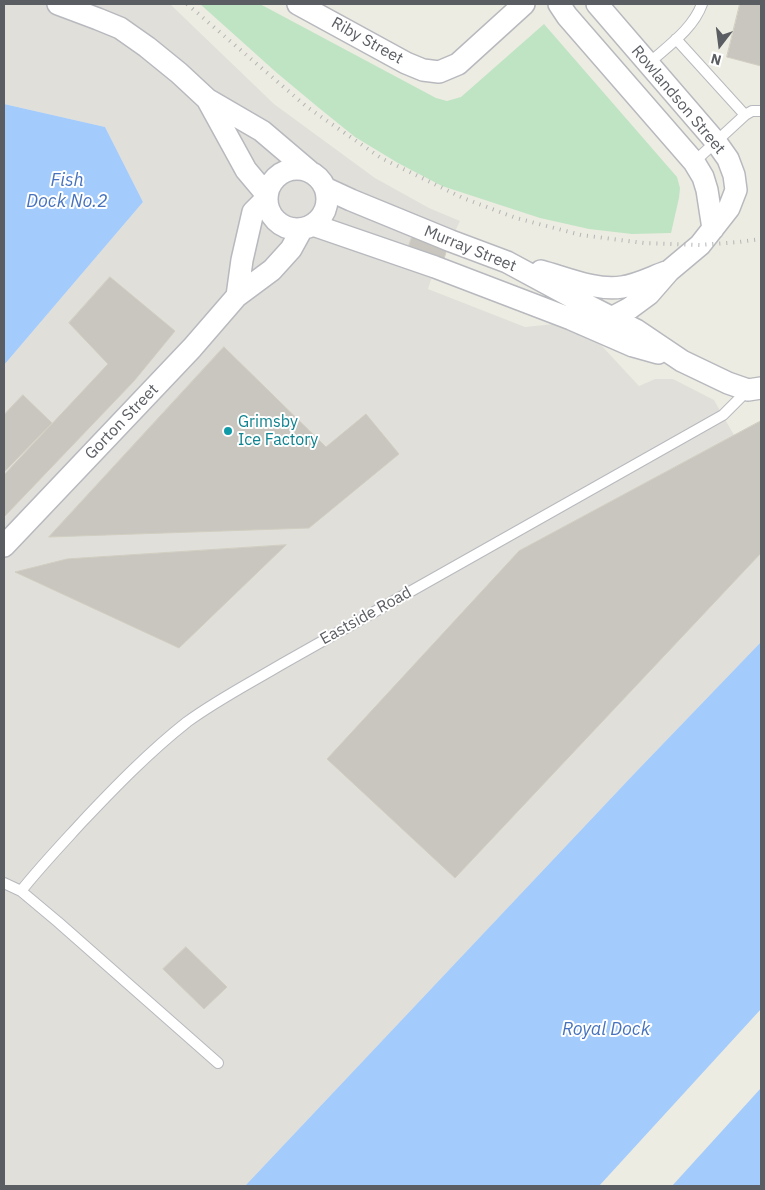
<!DOCTYPE html>
<html>
<head>
<meta charset="utf-8">
<style>
  body { margin:0 }
  #map { position:relative; width:765px; height:1190px; overflow:hidden; background:#edece2; font-family:"IBM Plex Sans",sans-serif }
  canvas { display:block }
  .frame { position:absolute; inset:0; border:5px solid #5a5d62; pointer-events:none }
  .north { position:absolute; left:695px; top:20px; width:50px; height:50px; -webkit-text-stroke:4px #fff; paint-order:stroke; rotate:195deg; font-size:14px; font-weight:700; line-height:20px; text-align:center; color:#5a5d62 }
  .north::after { content:''; display:block; margin:auto; width:18px; height:22px; background:#5a5d62; clip-path:polygon(50% 0,100% 100%,50% 72%,0 100%) }
</style>
</head>
<body>
<div id="map">
<canvas width="765" height="1190"></canvas>
<div class="frame"></div>
<div class="north">N</div>
</div>
<script>
const ctx = document.querySelector('canvas').getContext('2d');
ctx.lineJoin = 'round';
function fillPath(path, color) {
  ctx.fillStyle = color;
  ctx.fill(path, 'evenodd');
}
function stroke(path, color, width, dash) {
  ctx.strokeStyle = color;
  ctx.lineWidth = width;
  ctx.lineCap = dash ? 'butt' : 'round';
  ctx.setLineDash(dash || []);
  ctx.stroke(path);
}
function write(font, color, halo, rows, align = 'center') {
  ctx.font = font + ' "IBM Plex Sans",sans-serif';
  ctx.lineWidth = 4;
  ctx.setLineDash([]);
  ctx.textBaseline = 'middle';
  ctx.strokeStyle = halo;
  ctx.fillStyle = color;
  for (const [text, x, y, turn = 0] of rows) {
    ctx.save();
    ctx.translate(x, y);
    ctx.rotate((+turn || 0) * Math.PI / 180);
    ctx.textAlign = isNaN(turn) ? turn : align;
    if (halo) ctx.strokeText(text, 0, 0);
    ctx.fillText(text, 0, 0);
    ctx.restore();
  }
}
fillPath(new Path2D(`
  M4,4h166l104,100 101,74 54,30 31,13 -12,25 -5,16 -8,5 -7,22 97,38 29,-3 47,21 38,41 16,-7h18l41,21 20,35 27,-14v221l-128,133 -388,411h-241v-821l139,-163 -38,-75 -101,-23z`), '#e0dfda');
fillPath(new Path2D(`
  M200,4h60l176,94 11,3 14,-4 83,-73 133,153 3,11 -1,10 -8,35 -39,1 -43,-5 -49,-11 -98,-32 -44,-23 -43,-26 -36,-29 -42,-35z`), '#bfe4c3');
fillPath(new Path2D(`
  M4,104l101,23 38,75 -139,163z
  M761,642v544h-516l388,-411z`), '#a3cbfc');
fillPath(new Path2D(`
  M761,1009v79l-89,98h-73z`), '#edece2');
const building = new Path2D(`
  M740,4h21v62l-34,-9z
  M413,234l35,12 -5,16 -35,-13z
  M110,277l65,54 -41,50 -130,136v-42l104,-111 -39,-41z
  M224,347l102,100 40,-33 33,40 -90,74 -260,9z
  M23,395l29,28 -48,49v-57z
  M761,421v132l-306,325 -128,-119 192,-208z
  M286,545l-107,103 -164,-76 52,-13z
  M186,947l41,40 -23,22 -41,-40z`);
fillPath(building, '#c8c6bf');
stroke(building, '#d1cec1', 1);
const service = new Path2D(`
  M676,39l69,76
  M649,63c19,-17 44,-34 53,-59
  M694,162l51,-47 7,-4h9
  M4,883l17,8 37,31 160,141
  M21,891c19,-24 40,-46 61,-69 33,-35 67,-70 105,-100 30,-22 63,-39 95,-58l441,-249 25,-25`);
const minor = new Path2D(`
  M58,4l40,15 22,9 27,19 32,26 28,26 55,32 47,40
  M298,4l108,59 17,7 16,2 19,-8 66,-60
  M559,4l8,12 127,146 9,15 4,13 6,39
  M207,99l39,71 21,25
  M267 199a30 30 0 1 1 60 0a30 30 0 1 1-60 0Z
  M325,188l26,12 100,41 56,21 76,41 53,27 46,31 46,22 20,7 13,-2
  M313,225l122,42 136,52 62,27 25,7
  M541,271c25,7 55,20 81,16 15,-2 30,-10 44,-15
  M237,296l5,-36 11,-48 14,-14
  M582,324l29,-6 19,-10 19,-14 20,-23 31,-26 29,-37 7,-18 -2,-15 -6,-16 -12,-17 -119,-138
  M4,546l188,-198 45,-52 35,-26 19,-21 11,-20`);
stroke(service, '#b7b9be', 12);
stroke(minor, '#b7b9be', 24);
stroke(service, '#fff', 10);
stroke(minor, '#fff', 21);
stroke(new Path2D(`
  M187,4l120,103 74,51 82,40 53,20 65,17 63,8 56,2 39,-3 22,-3`), '#b3b4b4', 4, [1, 6]);
for (const [x, y, r, color] of [
  [228,431,5,"#0f9aa8"]
]) {
  const dot = new Path2D();
  dot.arc(x, y, r, 0, 2 * Math.PI);
  ctx.fillStyle = color;
  ctx.fill(dot);
  stroke(dot, '#fff', 2);
}
write('16px', '#5a5d62', '#fff', [
  ["Riby Street",367,41,29],
  ["Rowlandson Street",678,100,50],
  ["Murray Street",470,249,22],
  ["Gorton Street",122,422,-46],
  ["Eastside Road",366,616,-29]
]);
write('16px', '#0d838f', '#fff', [
  ["Grimsby",238,422],
  ["Ice Factory",238,440]
], 'left');
write('italic 18px', '#4773be', '#fff', [
  ["Fish",67,181],
  ["Dock No.2",67,202],
  ["Royal Dock",606,1030]
]);
</script>
</body>
</html>
